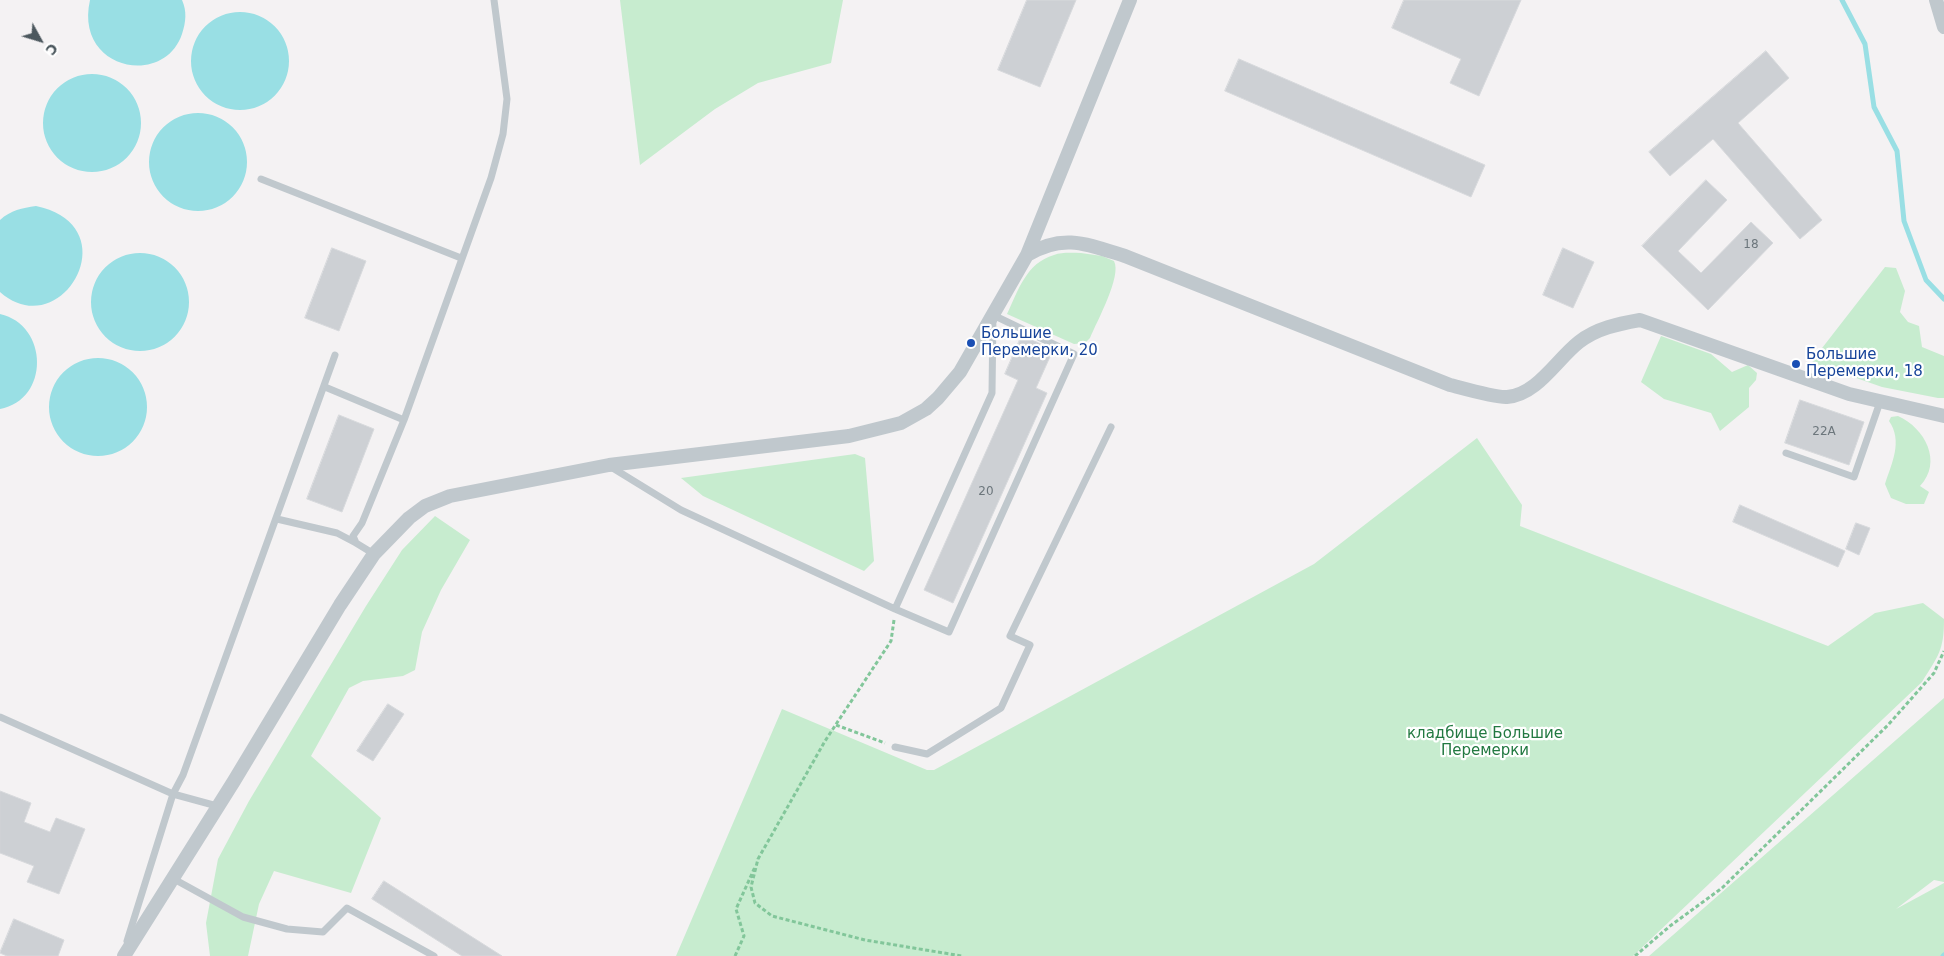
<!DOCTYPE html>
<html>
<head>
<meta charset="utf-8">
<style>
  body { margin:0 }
  #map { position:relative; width:1944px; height:956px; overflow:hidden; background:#f4f2f3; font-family:"DejaVu Sans",sans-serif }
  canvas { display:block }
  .north { position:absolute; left:15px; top:15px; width:50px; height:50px; -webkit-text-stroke:4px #fff; paint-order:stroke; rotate:129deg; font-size:14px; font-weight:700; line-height:20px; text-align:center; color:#4c585e }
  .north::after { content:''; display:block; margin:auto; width:18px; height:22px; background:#4c585e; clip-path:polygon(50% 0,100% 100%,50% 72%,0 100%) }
</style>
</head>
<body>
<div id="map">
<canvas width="1944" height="956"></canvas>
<div class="north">С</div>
</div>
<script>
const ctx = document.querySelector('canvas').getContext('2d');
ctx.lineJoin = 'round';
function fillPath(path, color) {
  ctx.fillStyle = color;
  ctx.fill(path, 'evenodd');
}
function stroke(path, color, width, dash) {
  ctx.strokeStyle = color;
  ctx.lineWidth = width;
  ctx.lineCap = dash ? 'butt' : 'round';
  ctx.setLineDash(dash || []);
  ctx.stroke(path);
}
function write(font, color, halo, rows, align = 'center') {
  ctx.font = font + ' "DejaVu Sans",sans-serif';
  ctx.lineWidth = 4.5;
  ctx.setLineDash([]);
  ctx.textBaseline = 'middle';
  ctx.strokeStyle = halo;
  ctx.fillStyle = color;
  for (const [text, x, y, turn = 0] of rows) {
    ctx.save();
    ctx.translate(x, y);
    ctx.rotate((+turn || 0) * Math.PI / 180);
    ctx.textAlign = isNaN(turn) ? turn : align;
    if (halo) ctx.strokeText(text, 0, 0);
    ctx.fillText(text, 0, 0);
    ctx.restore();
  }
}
fillPath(new Path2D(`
  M620,0h223l-12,63 -73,20 -43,26 -75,56z
  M1081,253l21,3 12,5c8,15 -17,60 -24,77l-5,5 -11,1 -67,-30c11,-23 19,-51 47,-59 8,-3 18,-2 27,-2z
  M1885,267l11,1 9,23 -5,21 8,10 11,4 3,21 22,9v42h-6l-56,-11 -63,-22 -7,-4z
  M1661,336l50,18 21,18 16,-7 9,8 -1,7 -7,8v19l-29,24 -9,-18 -47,-14 -23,-17z
  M1898,416c27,12 45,46 22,70l9,6 -5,12h-18l-15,-6 -6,-14c7,-21 18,-43 4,-63l2,-4z
  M1477,438l45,67 -2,21 308,120 47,-33 48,-10 21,16c0,32 -6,37 -22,63l-289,274h-957l106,-247 145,61h7l380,-206z
  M855,454l10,4 9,103 -10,10 -161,-75 -22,-18z
  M435,516l35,24 -29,50 -19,42 -7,38 -12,6 -40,5 -14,7 -38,68 70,62 -30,75 -77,-22 -15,33 -11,52h-38l-4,-33 12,-64 31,-58 117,-195 36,-56z
  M1944,698v184l-10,-2 -38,29 48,-26v73h-295z`), '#c7eccf');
fillPath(new Path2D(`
  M90,0h92c5,11 4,22 0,34 -18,54 -108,36 -92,-34z
  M191 61a49 49 0 1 1 98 0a49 49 0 1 1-98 0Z
  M43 123a49 49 0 1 1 98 0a49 49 0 1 1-98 0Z
  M149 162a49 49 0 1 1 98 0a49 49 0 1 1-98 0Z
  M36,206c95,20 25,140 -36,86v-72c11,-10 22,-12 36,-14z
  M91 302a49 49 0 1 1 98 0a49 49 0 1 1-98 0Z
  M0,314c49,11 50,86 0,95z
  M49 407a49 49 0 1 1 98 0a49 49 0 1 1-98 0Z`), '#99dfe4');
stroke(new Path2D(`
  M1842,0l23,44 9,63 23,44 7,70 22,59 18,19
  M1943,956l1,-1`), '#99dfe4', 5);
const building = new Path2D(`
  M1027,0h49l-36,87 -42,-17z
  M1404,0h117l-42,96 -29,-13 11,-24 -69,-31z
  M1766,51l23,27 -51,45 84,97 -22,19 -87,-100 -43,37 -21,-24z
  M1239,59l246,106 -14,32 -246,-106z
  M1706,180l21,20 -49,51 23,22 50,-51 22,21 -65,67 -66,-64z
  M332,248l34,13 -27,70 -34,-13z
  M1563,248l31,14 -21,46 -30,-13z
  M1022,335l31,15 -17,38 11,5 -94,210 -29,-13 94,-210 -13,-6z
  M1800,400l64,22 -15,43 -64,-22z
  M339,415l35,14 -32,83 -35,-13z
  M1740,505l105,46 -7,16 -105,-45z
  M1856,523l14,5 -11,27 -13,-6z
  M388,704l16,10 -31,47 -16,-10z
  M0,791l31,12 -7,19 26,10 6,-14 29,11 -26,65 -32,-12 7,-16 -34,-13z
  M384,881l118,75h-40l-90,-57z
  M14,919l50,21 -6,16h-51l-7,-3z`);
fillPath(building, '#cdd0d4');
stroke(building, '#d7d9dc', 1);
stroke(new Path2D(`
  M894,620l-3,21 -66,100 -67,118 -7,28 4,16 17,13 93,24 97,16
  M836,725l49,18
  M735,956l9,-20 -8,-27 19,-42
  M1635,956l35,-30 52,-38 166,-163 46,-52 10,-22`), '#82c69a', 3, [4, 2.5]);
stroke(new Path2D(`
  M261,179l200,79
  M325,387l79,33
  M1786,453l68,24 26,-75
  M611,467l70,43 214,99 97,-216 1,-78 81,39 -125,278 -54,-23
  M277,519l60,14 19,10
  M374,554l-18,-11 -3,-7 9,-13 42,-103 87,-242 12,-44 4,-35 -13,-99
  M0,717l173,77 44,12
  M895,747l32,7 74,-46 29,-63 -20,-9 101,-209
  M172,878l71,39 44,12 36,3 24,-24 87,48
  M127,941l46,-147 10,-19 152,-420`), '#c0c8cd', 7);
stroke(new Path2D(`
  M1936,0l8,27
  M1027,255c36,-22 60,-11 98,1l325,129c12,3 46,13 57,12 30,-2 50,-38 72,-55 18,-14 39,-18 61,-22l209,74 95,22
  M124,956l110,-175 106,-176 34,-51 35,-36 16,-12 25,-10 159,-31 240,-29 52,-13 25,-14 12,-11 22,-26 67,-117 103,-255`), '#c0c8cd', 14);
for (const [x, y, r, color] of [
  [971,343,5,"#1a4fb4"],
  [1796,364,5,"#1a4fb4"]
]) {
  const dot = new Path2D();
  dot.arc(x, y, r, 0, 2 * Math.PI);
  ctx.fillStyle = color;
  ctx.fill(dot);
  stroke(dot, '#fff', 2);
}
write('12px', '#6c767c', null, [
  ["18",1751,245],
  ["22А",1824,432],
  ["20",986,492]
]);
write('15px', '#164399', '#fff', [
  ["Большие",981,334],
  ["Перемерки, 20",981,351],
  ["Большие",1806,355],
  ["Перемерки, 18",1806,372]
], 'left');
write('15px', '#227941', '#fff', [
  ["кладбище Большие",1485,734],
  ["Перемерки",1485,751]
]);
</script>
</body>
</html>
